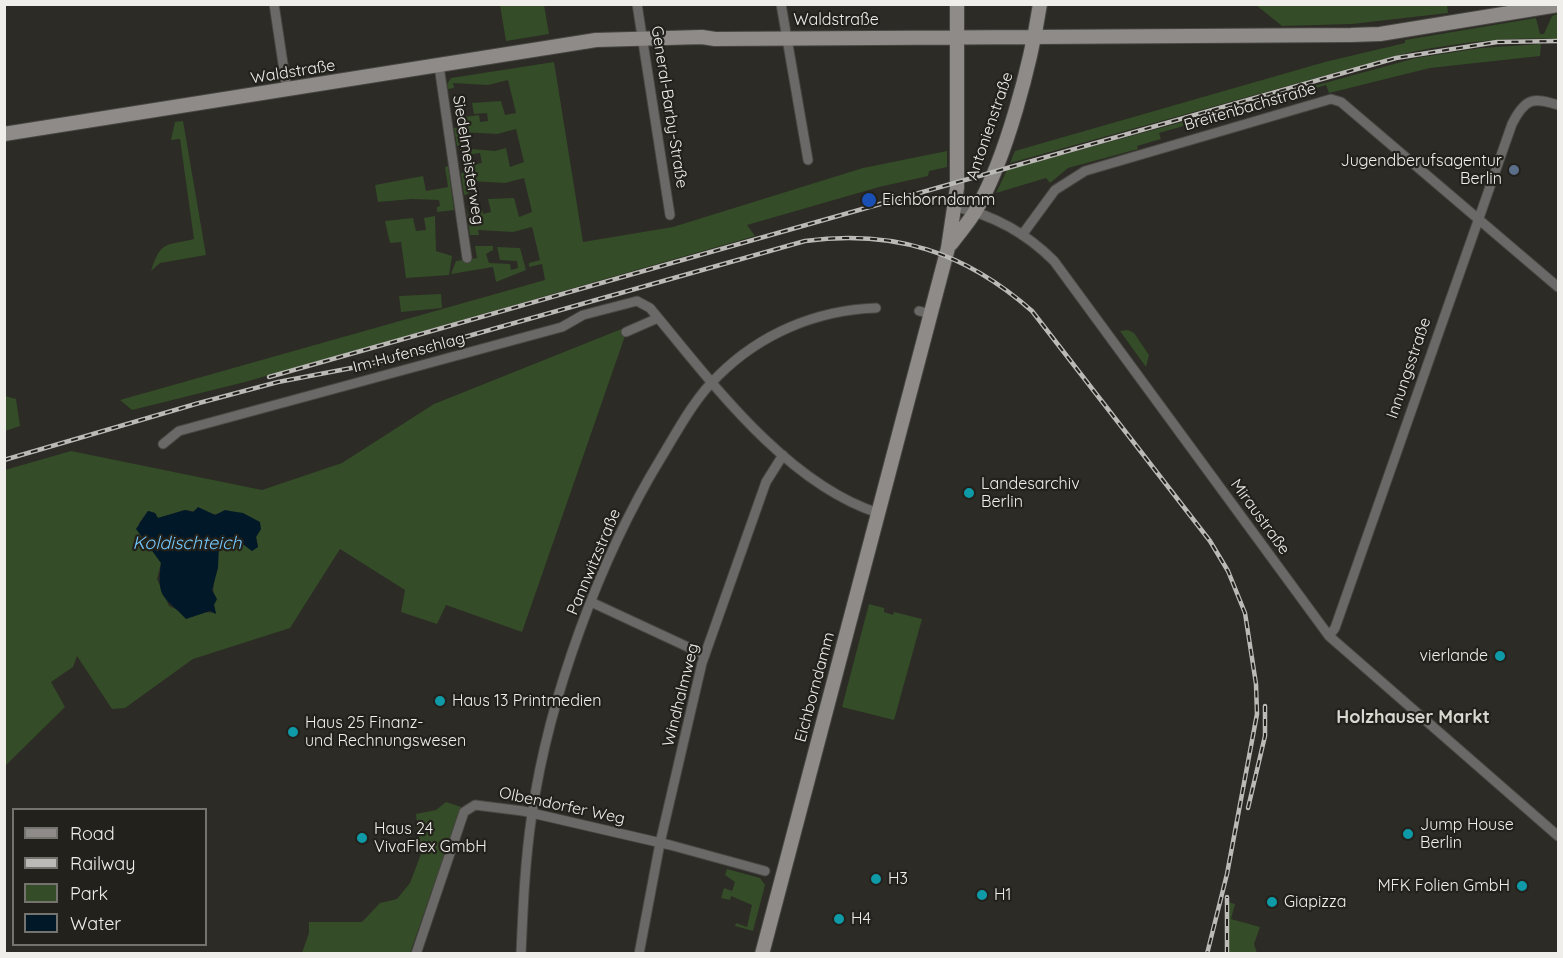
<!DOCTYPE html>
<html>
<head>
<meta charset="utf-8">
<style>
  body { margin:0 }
  #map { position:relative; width:1563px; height:958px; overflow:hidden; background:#2c2b26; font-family:Quicksand,sans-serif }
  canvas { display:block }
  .frame { position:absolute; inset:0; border:6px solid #efeeea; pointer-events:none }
  .legend { position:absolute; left:12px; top:808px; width:195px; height:138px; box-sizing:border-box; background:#23211c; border:2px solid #75736e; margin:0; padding:8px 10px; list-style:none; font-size:18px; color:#efeeea }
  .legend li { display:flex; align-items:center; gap:12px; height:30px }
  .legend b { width:30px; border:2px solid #75736e }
</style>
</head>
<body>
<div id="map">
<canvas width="1563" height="958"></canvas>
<div class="frame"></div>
<ul class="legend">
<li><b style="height:8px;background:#8f8b89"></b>Road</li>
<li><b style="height:8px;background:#bbbab6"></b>Railway</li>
<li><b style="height:16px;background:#344c27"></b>Park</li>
<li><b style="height:16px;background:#001827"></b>Water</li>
</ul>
</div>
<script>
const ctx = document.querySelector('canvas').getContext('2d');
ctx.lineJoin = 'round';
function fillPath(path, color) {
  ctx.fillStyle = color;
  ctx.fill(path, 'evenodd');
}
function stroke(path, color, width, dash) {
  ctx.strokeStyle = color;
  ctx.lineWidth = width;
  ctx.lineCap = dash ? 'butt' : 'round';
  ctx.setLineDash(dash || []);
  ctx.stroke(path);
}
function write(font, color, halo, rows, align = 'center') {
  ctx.font = font + ' Quicksand,sans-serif';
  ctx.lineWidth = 4.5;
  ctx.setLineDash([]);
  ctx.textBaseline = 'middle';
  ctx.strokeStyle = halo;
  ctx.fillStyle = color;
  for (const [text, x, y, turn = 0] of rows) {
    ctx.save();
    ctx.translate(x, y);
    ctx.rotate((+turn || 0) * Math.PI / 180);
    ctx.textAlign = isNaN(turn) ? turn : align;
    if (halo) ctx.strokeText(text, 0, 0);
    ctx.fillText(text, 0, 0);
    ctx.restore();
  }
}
fillPath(new Path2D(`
  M1447,4l1,9 -96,11 -70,2 -26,-21z
  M500,5h44l5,29 -43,7z
  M1558,14v25c-55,-2 -108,4 -163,17l-385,107 5,-12 310,-89 80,-19v-3l131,-22 4,16h4l8,-18z
  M1541,44l-1,12 -110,12 -101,25 -3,-8 -167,48 2,6 -24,7 1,3 -70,19 -18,15 -4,-5 -50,15 11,-23 409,-112 65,-10z
  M554,62l29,180 90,-15 190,-59 84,-17v16l-18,4 -1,5 -49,11 -132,38 8,11 -510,146 -113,28 -12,-10 425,-120 -3,-16 -13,3v-4l11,-3 -8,-33 -19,5 -35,-2 1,5h-9l-4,-30 4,21 11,-1 -2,-16h3l1,5 8,-2 -3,-13 26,-1 5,19 13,-5 -8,-34 -19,5 -35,-2 -2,13 -4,1 -3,-22 12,-2 -1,-6 10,-2 -2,-10 -19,3 -1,-8 35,3 11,-3 4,19 14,-5 -8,-33 -19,5 -35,-2 -2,13 -3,1 -3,-18 13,-1 -2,-10 14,-2 1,7 8,-1 -1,-8 -13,1 -2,-11 29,-2 4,14 11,-2 -8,-33 -20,5 -35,-2 1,5 -6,1 -1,-5 4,-6z
  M183,121l23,134 -46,8 -9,8c10,-30 13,-25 43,-32l-14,-100 -9,1 4,-18z
  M448,166l6,44 -17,2v-5l3,-1 -1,-6 -27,-1 -34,3 -3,-17 48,-9 3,15 22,-4 -3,-20z
  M435,216l1,35 16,5 -3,19 -43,3 -5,-36 -11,1 -5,-22 28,-3 3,13 10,-1 -2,-12z
  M475,246h18v4l-7,4 3,9 21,1 1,6 7,-2 -1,-7 -17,-1 -3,-13 23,1 6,22 -30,12 -3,-15 -42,7 5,-13 21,-3z
  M441,294l1,14 -41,4 -2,-16z
  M624,328l2,5 -104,299 -76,-27 -9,19 -36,-12 4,-22 -65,-41 -50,79 -97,31 -68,49 -13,1 -35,-53 -4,11 -22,15 14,25 -60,59v-296l66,-19 191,39 80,-27 92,-59zM185,510l35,5 41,14 -5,8 2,10 -6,4 -18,-14 -15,7c-1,24 -10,46 -3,69l-38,-3 -9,-4 -12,-27 4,-16 -22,-40 9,-12 7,2 3,5z
  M1128,330l6,3 15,22 -3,12 -26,-36z
  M5,396l11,3 4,27 -15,5z
  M869,604l15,4v4l9,3 1,-3 28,7 -28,101 -52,-13z
  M446,802l15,5 -51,146h-108l7,-20v-11h53l18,-19 17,-4 13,-16 11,-29 -5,-40 20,-4z
  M727,869l33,9 5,7 -12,46 -18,-5 1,-3 11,4 5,-22 -21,-9 -1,4 -9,-2 3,-10 8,3 3,-9 -10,-7z
  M1228,902l7,2 -4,15 29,8 -6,17 3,9h-28z`), '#344c27');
fillPath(new Path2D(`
  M198,507l17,8 10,-5 5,1 13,2 17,9 1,7 -5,8 2,10 -6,4 -18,-14 -15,7 -1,24 -6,22 5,9 -3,6 2,9 -6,-3 -24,8c-21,-23 -30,-19 -25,-56l-25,-34 12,-18 7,2 3,5 27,-8 8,2z`), '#001827');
const minor = new Path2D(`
  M274,4l13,86
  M637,4l33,211
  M781,4l27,156
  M439,66l28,192
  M956,207c37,8 71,27 98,54l275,375 229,200
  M1022,235l33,-45 30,-19 246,-72 10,3 217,185
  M919,311l12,3
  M626,332l32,-14
  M163,444l16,-13 383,-104 21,-12 54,-14 13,7c60,72 135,175 228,205
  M591,602l114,53
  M1329,636l6,-8 177,-504c13,-26 21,-27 46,-19
  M416,954l48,-142 11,-7 48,6 147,34 95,26
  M521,954c2,-47 4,-94 11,-140 17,-117 68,-256 129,-356 17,-28 33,-59 57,-82 42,-42 98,-66 158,-68
  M639,954l21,-111 42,-180 64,-181 17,-27`);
const secondary = new Path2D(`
  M4,134l592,-94 106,-3 13,2 636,-4 29,-1 178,-29
  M951,244c8,-11 18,-22 25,-34 30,-51 55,-147 64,-206
  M762,954l186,-706 9,-60v-184`);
stroke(minor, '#474641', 11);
stroke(secondary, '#474641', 16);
stroke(minor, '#6b6967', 9);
stroke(secondary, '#8f8b89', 14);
const rail = new Path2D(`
  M269,377l1127,-319 101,-16 61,-1
  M4,460l195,-57 79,-21 84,-16 443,-125c89,-12 160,11 227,70l178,230 18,30 17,42 11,71 1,30 -30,160 -20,80
  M1248,808l17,-72v-30
  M1227,954v-57`);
stroke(rail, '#bbbab6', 4.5);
stroke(rail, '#23211c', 2, [7]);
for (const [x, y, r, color] of [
  [1514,170,6,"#5c6f8a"],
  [869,200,8,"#1a4fb4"],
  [969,493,6,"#0f9aa8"],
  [1500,656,6,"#0f9aa8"],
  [440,701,6,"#0f9aa8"],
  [293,732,6,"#0f9aa8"],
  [1408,834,6,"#0f9aa8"],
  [362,838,6,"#0f9aa8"],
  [876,879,6,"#0f9aa8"],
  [1522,886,6,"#0f9aa8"],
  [982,895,6,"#0f9aa8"],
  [1272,902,6,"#0f9aa8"],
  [839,919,6,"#0f9aa8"]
]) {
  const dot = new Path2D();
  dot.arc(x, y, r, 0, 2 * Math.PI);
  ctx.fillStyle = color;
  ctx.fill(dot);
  stroke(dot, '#23211c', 2);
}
write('16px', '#efeeea', '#23211c', [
  ["Waldstraße",836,20],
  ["Waldstraße",293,72,-9],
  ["General-Barby-Straße",669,107,81],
  ["Breitenbachstraße",1250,107,-16],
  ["Antonienstraße",990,126,-71],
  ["Siedelmeisterweg",468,160,81],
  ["Im Hufenschlag",409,353,-15],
  ["Innungsstraße",1409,368,-71],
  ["Miraustraße",1260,517,54],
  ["Pannwitzstraße",594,562,-67],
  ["Eichborndamm",815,687,-75],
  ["Windhalmweg",681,695,-76],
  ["Olbendorfer Weg",562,806,12]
]);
write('16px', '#efeeea', '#23211c', [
  ["Jugendberufsagentur",1502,161,"right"],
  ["Berlin",1502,179,"right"],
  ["Eichborndamm",882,200],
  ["Landesarchiv",981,484],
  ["Berlin",981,502],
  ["vierlande",1488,656,"right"],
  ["Haus 13 Printmedien",452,701],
  ["Haus 25 Finanz-",305,723],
  ["und Rechnungswesen",305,741],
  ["Jump House",1420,825],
  ["Berlin",1420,843],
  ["Haus 24",374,829],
  ["VivaFlex GmbH",374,847],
  ["H3",888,879],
  ["MFK Folien GmbH",1510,886,"right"],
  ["H1",994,895],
  ["Giapizza",1284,902],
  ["H4",851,919]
], 'left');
write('italic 18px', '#73c9fe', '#23211c', [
  ["Koldischteich",187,544]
]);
write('bold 18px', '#d9d7d0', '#23211c', [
  ["Holzhauser Markt",1413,718]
]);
</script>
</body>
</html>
